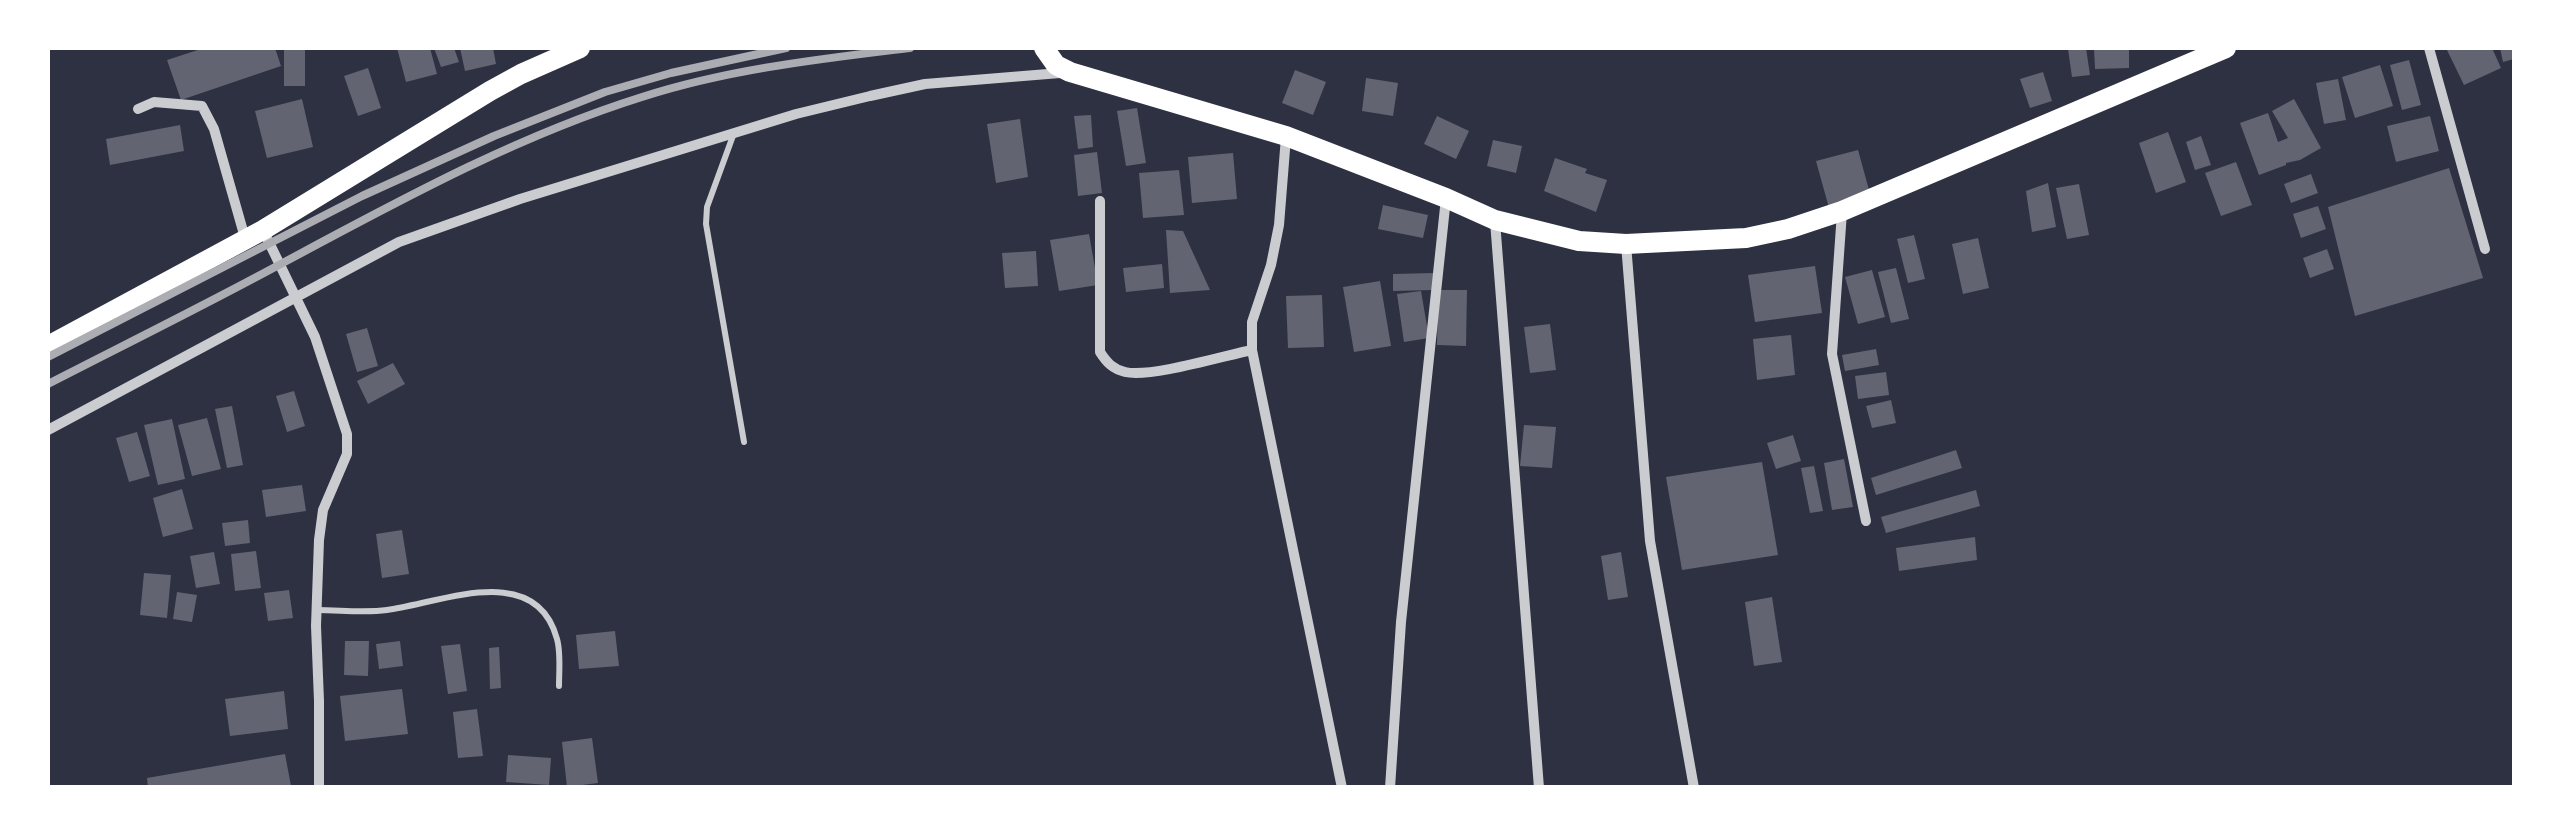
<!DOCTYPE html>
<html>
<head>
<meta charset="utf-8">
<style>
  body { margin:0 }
  #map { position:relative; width:2562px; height:835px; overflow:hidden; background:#2d3142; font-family:"Exo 2",sans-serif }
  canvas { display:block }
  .frame { position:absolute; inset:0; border:50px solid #fff; pointer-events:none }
</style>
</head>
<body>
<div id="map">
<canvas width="2562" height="835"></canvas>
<div class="frame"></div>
</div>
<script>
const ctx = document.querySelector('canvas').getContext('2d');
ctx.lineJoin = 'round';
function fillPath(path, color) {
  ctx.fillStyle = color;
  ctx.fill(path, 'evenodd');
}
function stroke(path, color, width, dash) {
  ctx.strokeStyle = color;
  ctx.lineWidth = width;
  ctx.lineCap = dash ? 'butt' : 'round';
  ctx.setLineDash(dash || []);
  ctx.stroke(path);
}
fillPath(new Path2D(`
  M204,48h71l6,18 -100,34 -14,-40z
  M284,48h21v38h-21z
  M397,48h33l7,26 -31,8z
  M434,48h20l5,14 -18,5z
  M460,48h33l3,16 -31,7z
  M2086,48l4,27 -18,2 -4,-28z
  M2094,48h35v20l-34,1z
  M2446,48h46l9,20 -37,17z
  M2500,48h14v11l-11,3z
  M2409,60l12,45 -19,5 -12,-45z
  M2380,65l13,41 -38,12 -13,-41z
  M368,68l13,40 -23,8 -14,-40z
  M1295,70l31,12 -13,33 -31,-12z
  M2043,72l9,29 -22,7 -10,-29z
  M1366,78l32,5 -5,33 -31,-5z
  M2338,79l8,41 -22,4 -8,-41z
  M302,99l11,48 -46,11 -12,-47z
  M2294,99l27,49 -21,12 -14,3v2l-27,10 -19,-52 28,-10 10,29 10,-4 -16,-27z
  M1137,108l9,55 -20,3 -9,-55z
  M1091,115l2,32 -15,2 -4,-33z
  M1437,116l32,15 -13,28 -32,-15z
  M2430,116l9,35 -43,11 -9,-36z
  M1020,119l8,58 -32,6 -9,-59z
  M180,125l4,26 -74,14 -4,-26z
  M2168,132l18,50 -30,11 -17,-50z
  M2201,136l10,29 -16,5 -9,-28z
  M1493,140l29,6 -6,27 -29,-7z
  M1858,150l13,47 -42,11 -13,-47z
  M1097,152l5,41 -24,3 -4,-41z
  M1233,153l4,46 -45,4 -4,-46z
  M1555,158l32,11 -2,4 22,7 -11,32 -52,-21z
  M2236,162l16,43 -31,11 -16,-43z
  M2449,168l34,110 -128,38 -27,-109z
  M1179,170l5,45 -41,3 -4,-45z
  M2311,174l7,19 -27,10 -7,-19z
  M2048,183l8,44 -24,5 -6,-41z
  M2079,184l10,51 -22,4 -11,-51z
  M1383,205l45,10 -5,23 -45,-9z
  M2318,206l8,23 -25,9 -8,-24z
  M1166,230l17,1 27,59 -40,3z
  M1089,234l9,51 -39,6 -9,-51z
  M1914,235l11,44 -17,4 -11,-44z
  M1978,238l11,50 -26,6 -11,-50z
  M2327,249l7,20 -24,9 -7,-20z
  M1036,251l2,35 -33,2 -3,-35z
  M1162,264l2,24 -38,4 -3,-24z
  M1815,266l7,47 -67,9 -7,-47z
  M1896,268l13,51 -18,4 -13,-51z
  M1872,270l13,47 -27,7 -13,-47z
  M1433,273v17l-40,1v-17z
  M1380,281l11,65 -37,6 -11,-65z
  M1438,290h29l-1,56 -29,-1z
  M1421,291l8,47 -25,4 -7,-48z
  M1322,295l2,52 -36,1 -2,-52z
  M1550,324l6,46 -26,3 -6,-46z
  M367,328l11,38 -21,6 -11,-38z
  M1791,335l4,40 -38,5 -4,-41z
  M1876,349l3,16 -34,6 -3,-16z
  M393,363l12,21 -37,20 -11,-23z
  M1886,372l3,23 -31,4 -3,-23z
  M294,391l11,35 -18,6 -11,-36z
  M1891,400l5,23 -24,5 -6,-22z
  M232,406l11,59 -16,3 -12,-59z
  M207,418l14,51 -29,7 -14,-51z
  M172,419l13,60 -27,6 -14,-60z
  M1524,425l32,2 -4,41 -32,-2z
  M137,432l13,44 -21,6 -13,-44z
  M1793,435l8,26 -25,8 -9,-26z
  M1956,450l6,18 -86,27 -5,-17z
  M1844,459l9,48 -21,3 -8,-47z
  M1762,462l16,93 -96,15 -16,-93z
  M1814,466l9,45 -13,2 -9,-45z
  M302,485l4,26 -40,6 -4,-27z
  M182,489l11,40 -30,8 -10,-39z
  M1976,490l4,16 -94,27 -5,-16z
  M248,520l2,23 -25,3 -3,-23z
  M402,530l7,44 -27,4 -6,-44z
  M1975,537l2,23 -78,11 -3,-23z
  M256,551l5,37 -26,3 -4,-37z
  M214,552l6,32 -24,4 -6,-32z
  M1621,552l7,45 -20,3 -7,-44z
  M144,573l27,2 -4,43 -27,-3z
  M289,590l4,28 -25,3 -4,-28z
  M177,592l20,3 -5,27 -19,-3z
  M1772,597l10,65 -28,4 -9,-64z
  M615,631l4,35 -40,3 -3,-34z
  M345,641h24l-1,35 -24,-1z
  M400,641l3,25 -24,3 -3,-25z
  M460,644l7,47 -19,3 -7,-48z
  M499,647l2,41 -11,1 -1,-41z
  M402,689l6,45 -63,7 -5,-45z
  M284,691l4,38 -58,7 -5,-37z
  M477,709l6,47 -25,2 -5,-46z
  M592,738l6,45 -31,4 -5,-45z
  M285,754l6,32 -143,2 -1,-10z
  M508,755l43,3 -2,27 -43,-3z`), '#626471');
stroke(new Path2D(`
  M734,133l-27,74 -1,17 38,218
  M317,610c23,0 47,3 70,0 53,-7 149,-50 170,29 4,14 2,32 2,47`), '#caccd0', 6);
stroke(new Path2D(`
  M2429,48l56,201
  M138,109l16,-7 48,4 12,23 31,109
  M1286,137l-7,88 -8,40 -19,57v28l90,438
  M1100,201v151c7,11 13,17 25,20 25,6 98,-16 127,-22
  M1842,212l-10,142 34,167
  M1495,221l44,567
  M263,230l52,107 32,97v20l-24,56 -4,30 -3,86 3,75v87
  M1626,244l24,297 44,247
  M48,430l351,-188 121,-43 276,-85 74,-18 55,-12 135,-11
  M1390,788l11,-166 45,-424`), '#caccd0', 10);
stroke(new Path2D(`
  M1044,48l12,17 14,7 216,64 160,62 49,22 84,21 47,3 120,-6 42,-9 54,-18 384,-163
  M48,346l215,-116 227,-139 31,-17 59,-26`), '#fff', 20);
stroke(new Path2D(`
  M48,357l314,-161 132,-60 111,-44 66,-19 115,-25
  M48,384c76,-39 153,-77 229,-118 118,-63 237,-129 365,-169 87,-28 178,-38 268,-49`), '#abadb3', 8);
</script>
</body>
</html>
